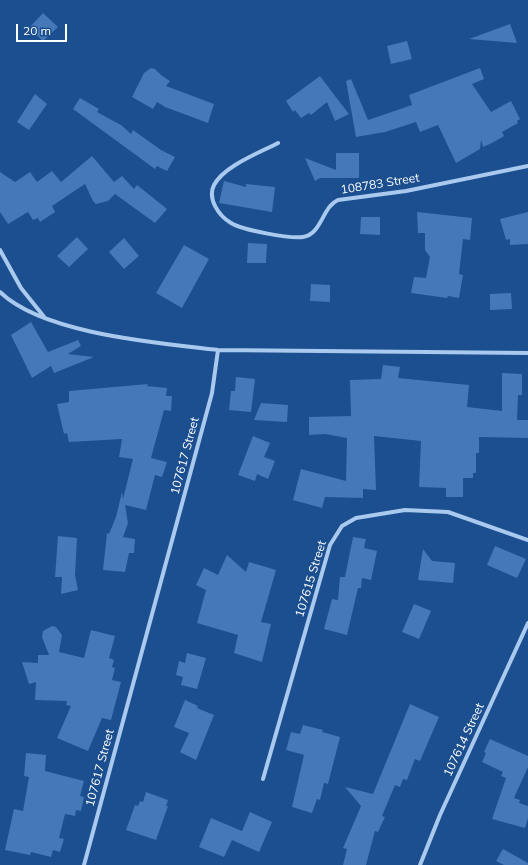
<!DOCTYPE html>
<html>
<head>
<meta charset="utf-8">
<style>
  body { margin:0 }
  #map { position:relative; width:528px; height:865px; overflow:hidden; background:#1b4f8f; font-family:Mulish,sans-serif }
  canvas { display:block }
  .scale { position:absolute; left:16px; top:24px; width:51px; height:18px; box-sizing:border-box; border:2px solid #fff; border-top:0; padding-left:5px; font-size:12px; line-height:14px; white-space:nowrap; color:#fff; -webkit-text-stroke:3px #1b4f8f; paint-order:stroke }
</style>
</head>
<body>
<div id="map">
<canvas width="528" height="865"></canvas>
<div class="scale">20 m</div>
</div>
<script>
const ctx = document.querySelector('canvas').getContext('2d');
ctx.lineJoin = 'round';
function fillPath(path, color) {
  ctx.fillStyle = color;
  ctx.fill(path, 'evenodd');
}
function stroke(path, color, width, dash) {
  ctx.strokeStyle = color;
  ctx.lineWidth = width;
  ctx.lineCap = dash ? 'butt' : 'round';
  ctx.setLineDash(dash || []);
  ctx.stroke(path);
}
function write(font, color, halo, rows, align = 'center') {
  ctx.font = font + ' Mulish,sans-serif';
  ctx.lineWidth = 4;
  ctx.setLineDash([]);
  ctx.textBaseline = 'middle';
  ctx.strokeStyle = halo;
  ctx.fillStyle = color;
  for (const [text, x, y, turn = 0] of rows) {
    ctx.save();
    ctx.translate(x, y);
    ctx.rotate((+turn || 0) * Math.PI / 180);
    ctx.textAlign = isNaN(turn) ? turn : align;
    if (halo) ctx.strokeText(text, 0, 0);
    ctx.fillText(text, 0, 0);
    ctx.restore();
  }
}
fillPath(new Path2D(`
  M43,13l15,14 -15,14 -14,-13z
  M510,24l7,19 -48,-4z
  M407,41l5,18 -21,5 -4,-18z
  M151,68l4,1 6,6 9,6 -4,5 48,18 -6,19 -43,-16 -8,-5 -4,7 -21,-12 12,-24z
  M480,68l4,11 -12,5 19,28 20,-11 9,18 -3,2 1,2 -16,9 2,4 -12,7 -9,4 -2,-7 -1,9 -24,14 -18,-38 -18,7 -4,-10 -31,10 -29,5 -10,-56 5,-2 17,41 44,-15 -3,-10z
  M320,76l15,20 14,18 -14,7 -8,-19 -16,13 -2,-2 -8,5 -6,-8 -2,2 -7,-11z
  M35,94l12,10 -18,26 -12,-8z
  M80,98l19,11 -2,3 24,13 10,9 2,-4 28,20 14,7 -8,14 -10,-5 -2,3 -82,-60z
  M336,153h23v25h-39l-5,3 -10,-23 31,12z
  M92,156l22,26 8,-6 12,13 3,-4 30,24 -12,14 -40,-29 -7,7 -12,3 -3,-3 -8,-17 -33,22 3,6 -15,10 -2,-4 -5,2 -5,-8 -20,12 -8,-12v-40l15,10 15,-10 7,10 15,-11 9,11z
  M224,181l22,6v-3l29,3 -3,25 -53,-9z
  M417,212l55,6 -2,22 -7,-1 -4,35 4,1 -4,23 -11,-2 -1,2 -36,-5 3,-16 12,1 4,-21 -5,-7v-17h-7z
  M528,212v32l-18,1v-6l-4,1 -6,-21z
  M361,217h19v18l-20,-1z
  M77,237l11,12 -19,18 -12,-11z
  M124,238l15,18 -15,13 -15,-17z
  M248,243l19,1 -1,19h-19z
  M184,245l25,14 -27,49 -26,-15z
  M311,284l19,1v17l-20,-1z
  M511,293l1,16 -22,1v-16z
  M31,322l17,30 30,-12 3,6 -13,8 26,3 -40,16 -3,-7 -19,12 -21,-43z
  M383,365l17,2 -2,11 71,7 -2,22 35,4v-38l20,1v21h-4l-1,25h11v18l-49,-1v16h-3v20h-3v5h-10v19h-17v-9l-27,-1 2,-46 -47,-5 2,54 -13,-1v9l-38,-1 -3,11 -29,-8 8,-31 45,12 1,-43 -22,-4 -16,1v-18l42,-1 -1,-36 31,-1z
  M236,377l19,2 -4,33 -22,-2 2,-19h4z
  M148,384l-1,2 20,2 -1,8h6l-1,15 -7,-1 -13,48 16,4 -5,15 -7,-2 -9,35 -21,-5 3,18 -5,14 12,2 -1,14h-5l-4,19 -22,-2 4,-37 2,1 7,-17 6,-25 1,7 10,-40 -14,-2 3,-18 -53,3 -2,-9 -3,1 -7,-30 12,-2v-11z
  M261,403l27,2 -1,17 -33,-2z
  M253,436l17,7 -6,14 11,4 -7,18 -11,-5 -2,7 -17,-6z
  M58,536l19,2 -2,37 3,15 -17,4 1,-17h-7z
  M353,537l13,2 -2,9 13,3 -6,29 -9,-2 -1,10h-3l-11,47 -23,-6 8,-30 6,1 2,-23h5z
  M495,546l31,13 -9,19 -30,-13z
  M423,549l9,12 23,2 -2,20 -35,-3z
  M227,555l19,17 3,-10 27,8 -15,52 10,2 -9,38 -28,-9 4,-18 -41,-12 9,-33 -10,-5 8,-17 14,7z
  M414,604l17,7 -12,28 -17,-7z
  M52,626l4,1 6,8 -3,17 25,6 7,-28 24,6 -6,22 5,2 -2,7 3,1 -3,12 9,2 -10,38 -9,-2 -14,33 -31,-13 14,-32 -5,-1 1,-4 -32,-1 1,-18 -7,2 -7,-22 16,1v-8h11l-7,-18 1,-6z
  M187,653l19,5 -9,31 -16,-4 2,-8 -7,-2 3,-14 6,2z
  M185,700l13,6 -1,2 17,7 -18,45 -16,-8 9,-19 -15,-6z
  M410,704l29,13 -19,44 -5,-2 -8,21 -4,-1 -3,8 -5,-2 -13,31 3,1 -7,15 -3,-1 -9,34h-23l4,-16 -4,-1 18,-42 -16,-19 28,7z
  M303,725l20,5 -1,2 18,5 -12,47 -4,-1 -4,17 -3,-1 -5,14 -20,-6 12,-52 -18,-5 5,-18 9,2z
  M490,739l38,17v11l-14,31 6,2 -1,3 9,3v12l-3,10 -33,-9 14,-41 -5,-2 2,-4 -21,-10 4,-9 -2,-1z
  M26,753l20,2 -1,16 39,10 -4,15 4,1 -3,14 -5,-1 -1,6 -10,-2 -6,24 5,1 -4,13 -7,-2 -2,7 -20,-5 -1,3 -25,-5 9,-41 9,2 6,-34 -5,-1z
  M146,792l22,8 -2,6h2l-12,34 -30,-10 9,-25 3,1 2,-5 3,1z
  M250,812l22,10 -13,30 -27,-12 -8,17 -25,-10 12,-29 31,13z
  M503,849l25,14v2h-24l-8,-4z`), '#4478b7');
stroke(new Path2D(`
  M278,143c-19,10 -54,23 -64,42 -7,14 5,31 17,38 11,7 59,16 72,14 19,-3 19,-30 35,-37l68,-9 122,-25
  M0,250l21,38 24,30
  M0,292c43,42 158,51 218,58
  M263,779l67,-234 12,-19 14,-8 49,-8 43,2 80,28
  M84,865l128,-472 6,-43 310,3
  M420,865l20,-50 88,-192`), '#a9c9ee', 4);
write('12px', '#fff', '#1b4f8f', [
  ["108783 Street",380,184,-9],
  ["107617 Street",185,456,-75],
  ["107615 Street",311,579,-73],
  ["107614 Street",464,740,-65],
  ["107617 Street",100,768,-75]
]);
</script>
</body>
</html>
